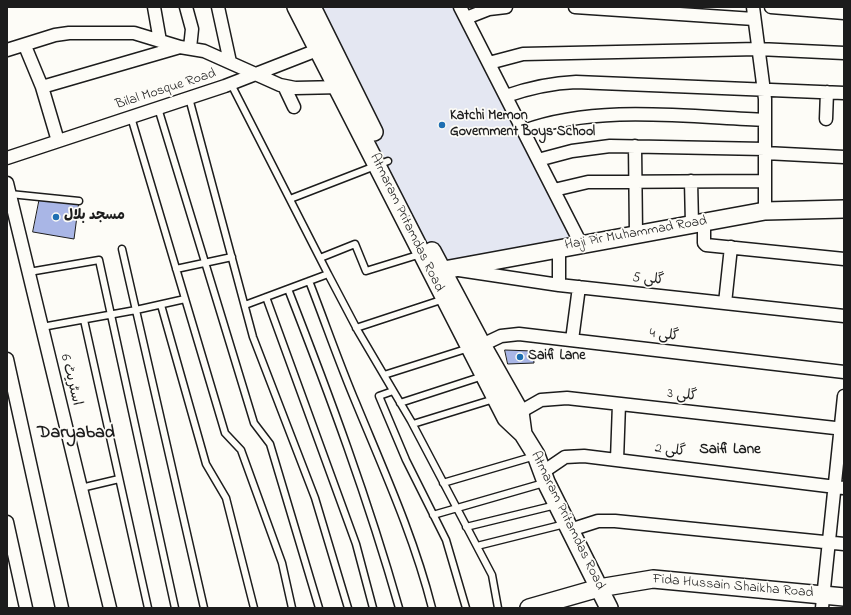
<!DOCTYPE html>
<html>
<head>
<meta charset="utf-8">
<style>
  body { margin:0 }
  #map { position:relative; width:851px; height:615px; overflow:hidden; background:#fdfcf7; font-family:"Indie Flower",sans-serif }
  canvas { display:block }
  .frame { position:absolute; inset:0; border:8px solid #1c1c1c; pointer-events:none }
</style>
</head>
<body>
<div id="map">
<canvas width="851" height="615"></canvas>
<div class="frame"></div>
</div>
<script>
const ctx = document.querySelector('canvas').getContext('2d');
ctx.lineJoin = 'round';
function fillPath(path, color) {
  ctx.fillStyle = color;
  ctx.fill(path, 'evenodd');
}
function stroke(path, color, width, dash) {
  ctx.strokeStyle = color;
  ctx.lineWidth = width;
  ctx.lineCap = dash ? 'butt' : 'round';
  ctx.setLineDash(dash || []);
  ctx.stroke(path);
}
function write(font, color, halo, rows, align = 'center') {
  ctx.font = font + ' "Indie Flower","Playpen Sans Arabic",sans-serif';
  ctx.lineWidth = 3.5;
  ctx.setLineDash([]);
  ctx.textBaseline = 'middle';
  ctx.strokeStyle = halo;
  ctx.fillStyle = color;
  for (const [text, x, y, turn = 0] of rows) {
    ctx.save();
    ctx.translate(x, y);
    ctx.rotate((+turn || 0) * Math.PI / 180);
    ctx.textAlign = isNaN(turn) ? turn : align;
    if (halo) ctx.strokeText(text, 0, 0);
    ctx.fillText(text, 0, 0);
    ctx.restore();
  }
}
fillPath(new Path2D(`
  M302,7h157l122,237 -141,28z`), '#e4e7f2');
const building = new Path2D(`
  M40,197l39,4 -5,38 -41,-7z
  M505,350l28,1 1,12 -26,1z`);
fillPath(building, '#a9b6e6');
stroke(building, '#1c1c1c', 1);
const lane = new Path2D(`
  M231,84l97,190 -83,31
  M189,98l64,239 62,161 33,110
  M158,108l96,315 16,21 49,164
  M131,117l94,316 16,17 41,113 10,45
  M10,194l69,7
  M290,199l98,-38
  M122,249l82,359
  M320,258l35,-14 11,27 55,-17
  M176,269l56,-12
  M29,272l70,-12 76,348
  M328,274l30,57 53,90 81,154 6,33
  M309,281c16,41 30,82 47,122 28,68 58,134 76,205
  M288,289c41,105 80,210 111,319
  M266,297l90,247 17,64
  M161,305l45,159 20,34 28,110
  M84,320l64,288
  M42,327l94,-17 49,-11
  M356,328l88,-29
  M384,375l85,-27
  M393,391l-14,5 27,64 40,80 20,68
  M400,403l83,-27
  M413,424l81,-25
  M443,483l92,-27
  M81,488l38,-9
  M433,515l111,-32
  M466,527l90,-22
  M477,546l88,-22`);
const street = new Path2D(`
  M154,7l6,34
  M186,7l6,22 -2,19
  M218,7l12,55
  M460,7l121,237
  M575,7l179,12
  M753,7l12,92v112
  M771,7l73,6
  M466,18l23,-9 17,-2
  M25,46l17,41 16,54
  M7,50l48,-15 14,-2h65l46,14
  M489,63l34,-9 235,-5 86,4
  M284,86l10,21
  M42,87l138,-40 24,4 76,34 15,3 47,-1
  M506,96c23,-8 45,-13 70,-14l268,11
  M826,119l1,-27
  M524,131c73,-27 164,-14 241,-11
  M635,146l1,88
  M765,153l79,4
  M7,158l218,-72 100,-39
  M538,160l34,-9 38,-5 155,3
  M691,181l1,43
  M7,183l103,425
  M554,190l34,-8 177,-1
  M704,222v21l2,2 138,14
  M459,270l100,15 285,31
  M559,285v-37
  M725,303l6,-56
  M572,340l7,-53
  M482,345l19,-9 18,-2 325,38
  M7,359l55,249
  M520,412l21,-12 26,-2 277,31
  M617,460l2,-56
  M543,472l22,-15 19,-1 260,32
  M7,522l19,86
  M570,530l28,-9h17l229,23
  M822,608l22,-212`);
const secondary = new Path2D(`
  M296,7l210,411 17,16 13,21 10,27 63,126
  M312,7l62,125
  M432,251l50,94 38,67 3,22
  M433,272l332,-61 79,-2
  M529,608l70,-20 54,-9 191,18`);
stroke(lane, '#1c1c1c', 9);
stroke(street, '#1c1c1c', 15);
stroke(secondary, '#1c1c1c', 20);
stroke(lane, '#fdfcf7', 6);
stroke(street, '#fdfcf7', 12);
stroke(secondary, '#fdfcf7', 17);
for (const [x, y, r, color] of [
  [442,125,4,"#1f6fb2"],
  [56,217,4,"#1f6fb2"],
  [520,357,4,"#1f6fb2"]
]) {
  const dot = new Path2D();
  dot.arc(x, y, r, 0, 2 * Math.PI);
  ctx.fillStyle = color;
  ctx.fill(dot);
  stroke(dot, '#fdfcf7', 1.5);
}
write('14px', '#1c1c1c', '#fdfcf7', [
  ["Bilal Mosque Road",166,90,-18],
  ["Atmaram Pritamdas Road",406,223,64],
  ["Haji Pir Muhammad Road",636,234,-10],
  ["گلی 5",648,280,6],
  ["گلی 4",664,336,7],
  ["اسٹریٹ 6",70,380,76],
  ["گلی 3",682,396,6],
  ["گلی 2",670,451,7],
  ["Atmaram Pritamdas Road",567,521,64],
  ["Fida Hussain Shaikha Road",733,587,5]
]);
write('bold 14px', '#1c1c1c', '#fdfcf7', [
  ["Katchi Memon",450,117],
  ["Government Boys School",450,133],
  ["مسجد بلال",64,217],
  ["Saifi Lane",528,357]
], 'left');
write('bold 15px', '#1c1c1c', '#fdfcf7', [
  ["Saifi Lane",730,451]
]);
write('bold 18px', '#1c1c1c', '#fdfcf7', [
  ["Daryabad",76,434]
]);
</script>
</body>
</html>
